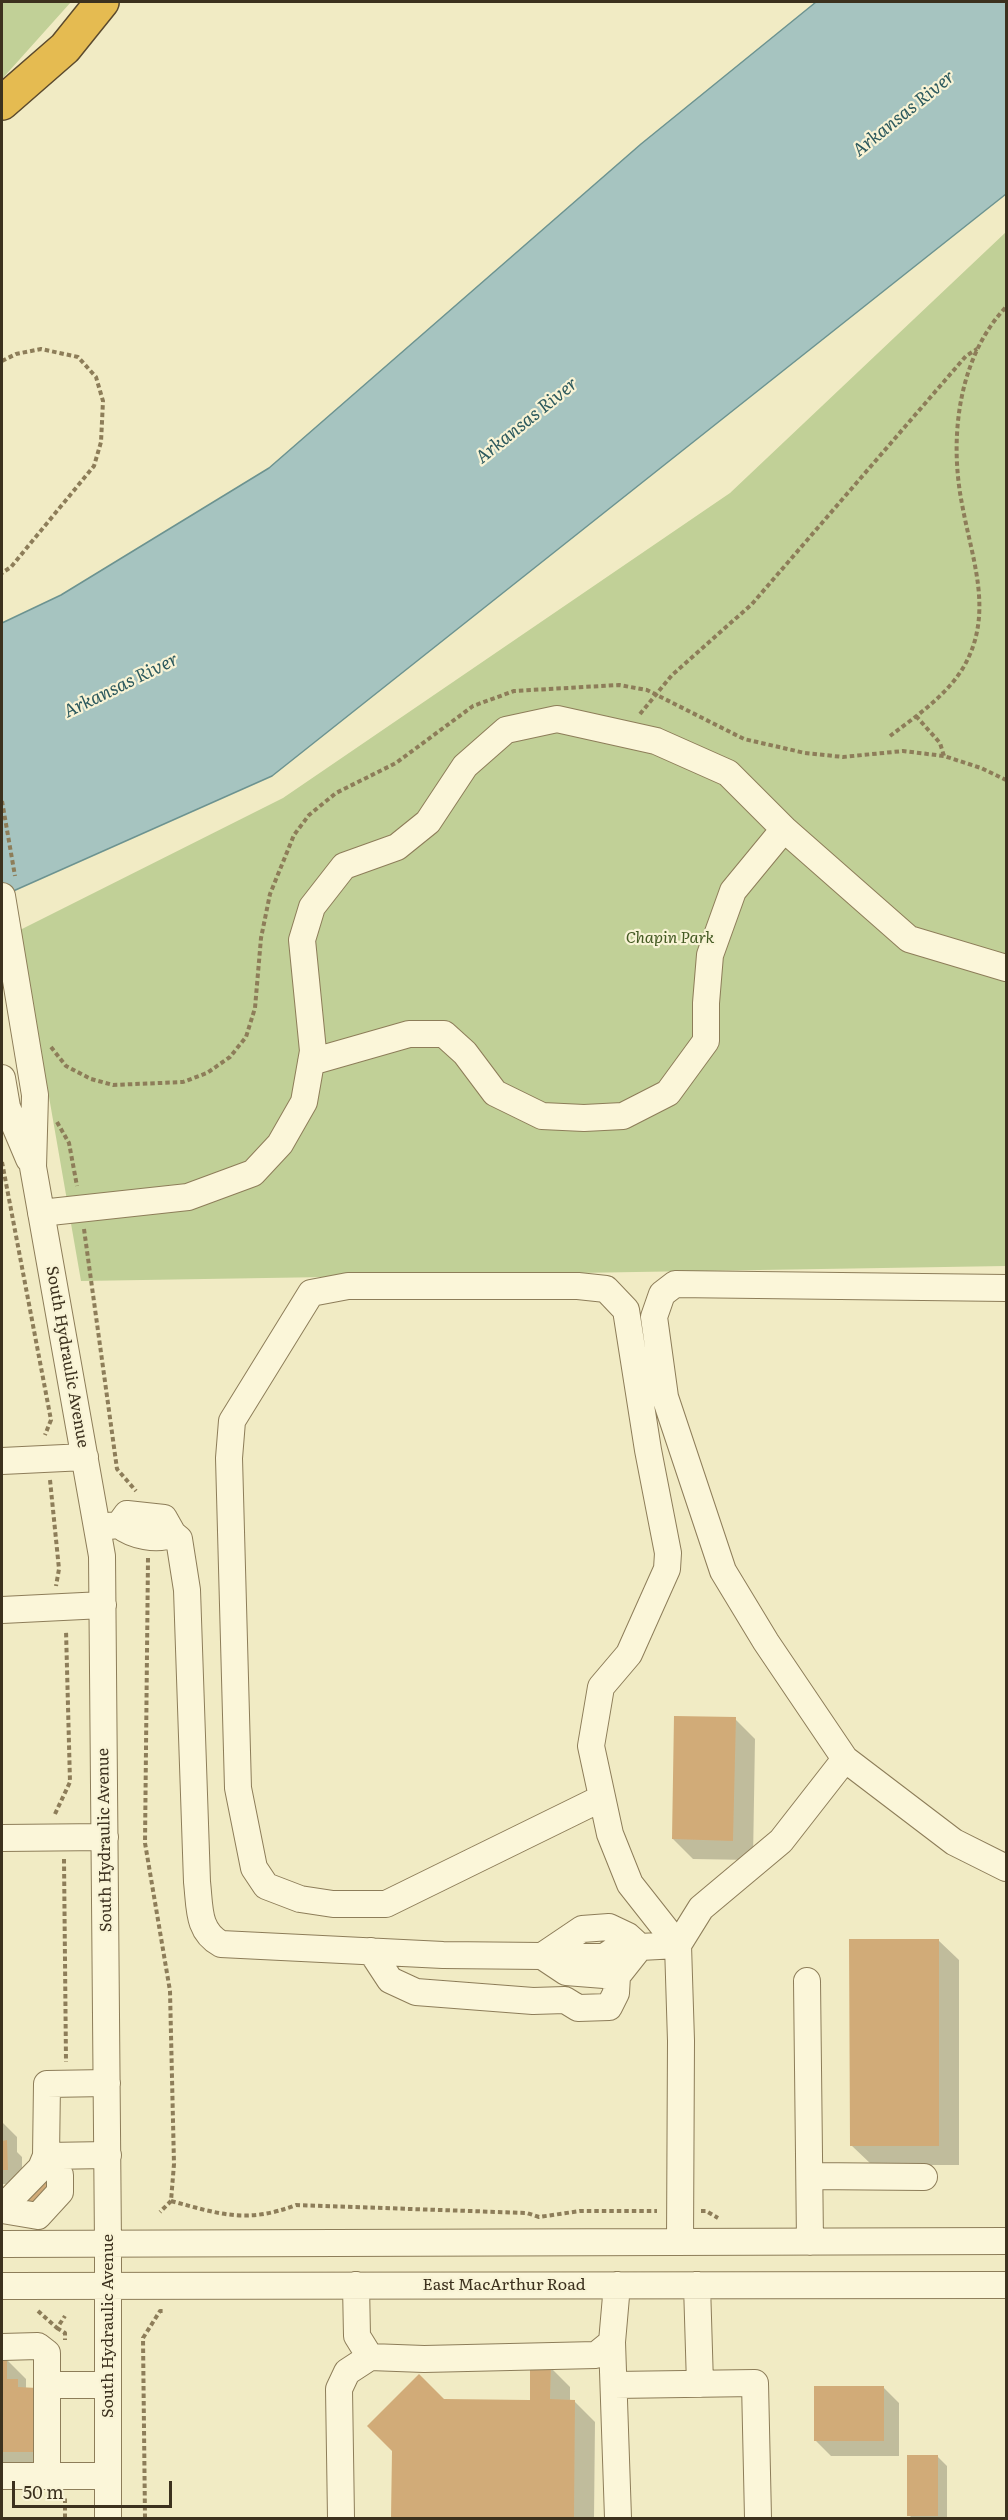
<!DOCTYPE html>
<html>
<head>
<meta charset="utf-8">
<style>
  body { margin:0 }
  #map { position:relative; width:1008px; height:2520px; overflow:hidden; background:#f1ebc4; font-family:Literata,serif }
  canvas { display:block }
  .frame { position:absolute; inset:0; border:3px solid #3c311e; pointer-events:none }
  .scale { position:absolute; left:12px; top:2481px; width:160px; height:27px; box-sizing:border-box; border:3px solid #3c311e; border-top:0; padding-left:8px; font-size:18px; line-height:21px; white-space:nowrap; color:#3c311e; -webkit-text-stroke:4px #f8f3d5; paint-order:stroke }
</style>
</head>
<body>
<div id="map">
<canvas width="1008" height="2520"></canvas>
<div class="frame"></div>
<div class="scale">50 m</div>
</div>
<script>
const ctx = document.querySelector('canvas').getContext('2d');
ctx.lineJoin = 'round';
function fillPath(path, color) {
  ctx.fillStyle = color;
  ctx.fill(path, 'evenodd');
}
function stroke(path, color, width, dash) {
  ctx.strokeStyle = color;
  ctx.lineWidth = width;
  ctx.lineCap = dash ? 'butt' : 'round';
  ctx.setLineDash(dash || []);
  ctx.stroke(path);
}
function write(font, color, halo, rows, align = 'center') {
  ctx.font = font + ' Literata,serif';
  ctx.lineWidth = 4.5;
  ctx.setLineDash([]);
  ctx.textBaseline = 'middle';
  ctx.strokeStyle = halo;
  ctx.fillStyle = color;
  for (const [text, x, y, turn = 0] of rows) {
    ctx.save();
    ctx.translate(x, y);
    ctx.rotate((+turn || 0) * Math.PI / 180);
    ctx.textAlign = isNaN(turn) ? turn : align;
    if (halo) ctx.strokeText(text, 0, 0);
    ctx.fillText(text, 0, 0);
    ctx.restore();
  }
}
fillPath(new Path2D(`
  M2,2h69l-69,77z
  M1006,232v1034l-925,15 -61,-351 263,-132 447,-305z`), '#c1d097');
const water = new Path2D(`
  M816,2h190v192l-734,582 -270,120v-273l59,-28 208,-127 372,-324z`);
fillPath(water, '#a6c4c0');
stroke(water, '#6c9390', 1.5);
fillPath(new Path2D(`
  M735,1719l20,20 -2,121 -60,-1 -20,-20z
  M938,1940l21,20v205h-87l-21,-20z
  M2,2122l15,15v15l5,5v27h-20z
  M2,2359h4l20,20v10l30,83h-54z
  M550,2367l20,20v14h4l21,21 -1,96h-201v-68l51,-49 88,1z
  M884,2388l15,15v53h-68l-16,-16z
  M937,2456l10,10v52h-35l-3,-3z`), '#0003');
fillPath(new Path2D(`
  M674,1716l62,1 -3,124 -61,-2z
  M849,1939h90v207h-89z
  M7,2140l1,30h-6v-29z
  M43,2173l16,17 -25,26 -17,-17z
  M2,2357h5v22h11v8l19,1 -1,64h-34z
  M530,2365h21l-1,34 25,1 -1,118h-183l1,-67 -25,-25 52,-52 25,25 86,1z
  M814,2386h70v55h-70z
  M907,2455h31v61h-31z`), '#d1ab78');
const minor = new Path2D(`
  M2,896l33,199 -2,72 69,389 6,688v274
  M311,1062l98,-28h35l21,19 30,40 47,23 42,2 39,-2 45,-23 38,-52v-38l4,-48 23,-64 51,-62
  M2,1078l5,29 22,52
  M41,1213l147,-16 65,-24 27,-29 24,-42 9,-51 -11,-111 10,-33 32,-41 53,-19 31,-25 37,-56 41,-36 51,-11 99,22 72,32 56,56 125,110 97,29
  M1006,1288l-331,-4 -13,10 -8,23 11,80 58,174 43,71 79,117 109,83 52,26
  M2,1461l83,-4
  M119,1525c14,11 38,16 54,9
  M97,1527l22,-2 8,-11 37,4 9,16 6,5 8,51 10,292c3,25 0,49 24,62l222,11 99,1 40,-27 27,-2 19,9 12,11 38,-2
  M2,1610l101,-5
  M602,1798l-216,106h-53l-33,-5 -34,-13 -12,-18 -16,-80 -9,-330 3,-37 79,-128 37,-7h230l28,3 20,21 22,140 20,103 -1,16 -38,85 -28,33 -10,59 19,88 20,50 48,61
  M2,1838l103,-1
  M371,1951l19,29 26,12 117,9 32,-1 13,8 31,-1 7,-14 1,-17
  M572,1953l8,4h24l9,-6 27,-4
  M542,1956l24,16 51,4 23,-29
  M807,1981l3,261
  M107,2083l-60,1 -1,72 62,-1
  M810,2176l114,1
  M2,2208l39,-40 5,-12 14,19v17l-22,24 -36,-6
  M680,2242l1,-201 -3,-96 23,-37 80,-67 64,-82
  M2,2244l1004,-3
  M356,2285l1,51 13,21 54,2 172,-4 16,-13 5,-57
  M697,2285l3,99
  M2,2286l1004,-1
  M612,2342l6,176
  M2,2347l36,-1 9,7v123h-45
  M47,2385h61
  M614,2385l141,-2 3,135
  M47,2476h61
  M341,2518l-2,-129 8,-17 23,-15`);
const highway = new Path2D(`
  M2,103l63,-55 37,-46`);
stroke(minor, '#8d7d59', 28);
stroke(highway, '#5b4a2e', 36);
stroke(new Path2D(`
  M2,361l14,-7 25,-5 37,8 18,20 7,24 -2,41 -7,24 -83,101 -9,6
  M640,714l32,-39 80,-71 214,-248 11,-7
  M916,716l24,27 4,13
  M890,736c25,-19 56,-40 73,-68 32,-54 9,-108 -1,-164 -13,-66 -4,-146 44,-197
  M2,801l13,75
  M51,1047l15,19 25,13 22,6 70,-3 24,-9 23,-16 16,-20 9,-29 6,-70 9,-44 24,-59 15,-20 27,-22 60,-30 77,-57 41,-15 105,-6 28,5 97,49 61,14 38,4 60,-6 41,5 37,12 25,12
  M57,1122l12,21 8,43
  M2,1162l49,258 -6,15
  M84,1229l33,240 19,22
  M50,1480l9,89 -3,17
  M148,1558l-3,285 25,148 4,173 -3,37 -11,11
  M55,1814l15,-32 -4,-152
  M64,1859l2,203
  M171,2201c49,13 75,23 125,4l231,8 12,4 41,-6h77
  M701,2211h5l12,7
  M38,2311l19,17 8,-12
  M57,2328l8,5v7
  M65,2518v-20
  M145,2518l-2,-180 17,-27h4`), '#8d7d59', 4, [4.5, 3]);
stroke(minor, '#fbf6d9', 26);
stroke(highway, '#e5bb51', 33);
write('italic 16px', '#445a23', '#f8f3d5', [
  ["Chapin Park",670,938]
]);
write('16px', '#3c311e', '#f8f3d5', [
  ["South Hydraulic Avenue",67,1357,80],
  ["South Hydraulic Avenue",105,1840,-91],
  ["East MacArthur Road",504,2285],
  ["South Hydraulic Avenue",108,2326,-90]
]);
write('italic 18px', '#2c595d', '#f8f3d5', [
  ["Arkansas River",904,114,-39],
  ["Arkansas River",527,421,-39],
  ["Arkansas River",121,686,-26]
]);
</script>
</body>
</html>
